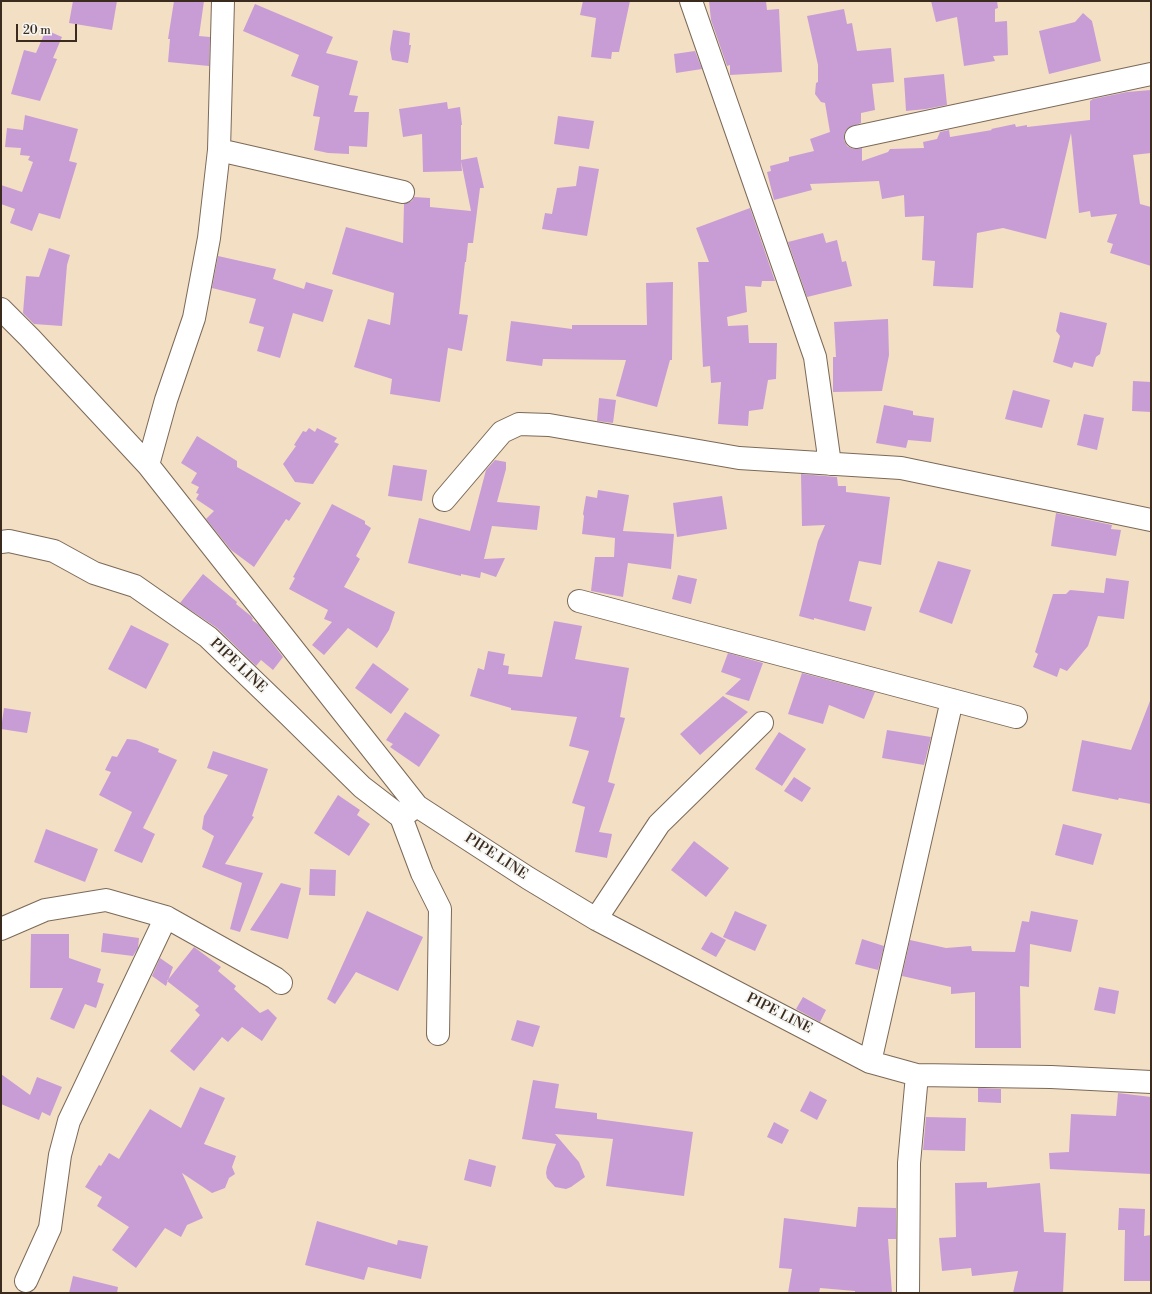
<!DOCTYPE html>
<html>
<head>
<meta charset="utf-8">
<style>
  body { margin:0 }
  #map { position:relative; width:1152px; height:1294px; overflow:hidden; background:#f3dfc4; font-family:"Libre Bodoni",serif }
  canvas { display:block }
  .frame { position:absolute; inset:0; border:2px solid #3b2a1e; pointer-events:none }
  .scale { position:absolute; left:16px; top:24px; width:61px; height:18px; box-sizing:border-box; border:2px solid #3b2a1e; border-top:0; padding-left:5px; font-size:12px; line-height:14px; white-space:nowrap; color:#3b2a1e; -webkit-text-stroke:3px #f6f6f2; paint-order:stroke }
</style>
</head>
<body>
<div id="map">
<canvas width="1152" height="1294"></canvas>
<div class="frame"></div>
<div class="scale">20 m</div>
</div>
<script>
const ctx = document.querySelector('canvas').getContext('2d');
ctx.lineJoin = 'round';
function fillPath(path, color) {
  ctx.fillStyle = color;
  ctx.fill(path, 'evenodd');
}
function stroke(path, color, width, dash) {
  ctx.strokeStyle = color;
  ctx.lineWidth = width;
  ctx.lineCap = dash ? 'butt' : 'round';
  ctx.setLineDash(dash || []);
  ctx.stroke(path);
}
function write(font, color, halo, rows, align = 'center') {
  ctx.font = font + ' "Libre Bodoni",serif';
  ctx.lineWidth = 3.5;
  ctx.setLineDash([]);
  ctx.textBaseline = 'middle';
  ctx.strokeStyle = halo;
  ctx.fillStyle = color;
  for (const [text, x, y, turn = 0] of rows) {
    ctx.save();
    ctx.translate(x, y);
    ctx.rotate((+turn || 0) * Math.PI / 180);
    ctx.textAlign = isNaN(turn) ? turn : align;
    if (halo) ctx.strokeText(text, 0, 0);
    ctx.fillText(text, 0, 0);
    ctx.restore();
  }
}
fillPath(new Path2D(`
  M73,1h44l-5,29 -43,-7z
  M174,1h30l-5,35 11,1 -1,29 -41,-4 2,-23h-2z
  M583,1h47l-11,51h-7l-1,7 -20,-2 5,-39 -16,-3z
  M709,1h57l1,9 12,-1 3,63 -52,3v-10l-3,1 -16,-46z
  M931,1h66l1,7 -3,1v13l12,-1 1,34 -15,1 2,5 -31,5 -7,-49 -21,5z
  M255,4l78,33 -7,16 32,8 -9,34 9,1 -4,16h15l-2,35 -18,-1v8l-21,-1 -14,-3 6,-33 -7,-1 6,-30 -28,-10 8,-21 -56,-24z
  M844,9l3,15 5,-1 5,28 34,-3 3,34 -22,2 3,26 -14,3v10l-13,5 -4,6v6l3,6 6,3 9,-1v13l26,-9 2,-3 34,-1 -1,-6 14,-3 3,-7 9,-2 1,7 42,-7 -1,-1 24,-5 1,3 11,-2v2l63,-7v-19l3,-2 34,-7 24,-2v63l-18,2 7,49 11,3v59l-41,-13 3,-9 -6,-2 10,-28 -26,3 -1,-6 -11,2 -8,-80 -25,106 -43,-11 -26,5 -4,55 -40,-2 2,-25 -13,-1 2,-44 -19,1 -1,-22 -22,4 -3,-18 -69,3 2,6 -38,10 -7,-28 4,-1 -1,-5 19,-5v-4l25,-6 -4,-12 20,-7 -5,-29 -4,-1 -6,-8 1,-11 2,-1v-17l-11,-49z
  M1083,13l9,8 9,40 -52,13 -10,-43 36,-9z
  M46,30l16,7 -9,21 4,1 -17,42 -29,-7 13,-44 12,3z
  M393,30l17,3 -1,12h2l-3,18 -16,-3 -2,-11z
  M695,51l7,18 -26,4 -2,-19z
  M944,74l3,31 -21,4 -20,2 -2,-33z
  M447,102l1,7 12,-2 2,18h-1v35l16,-3 7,31h-4l-7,55h-5l-2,19h-1l-6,52 9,1 -6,36 -14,-3 -8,54 -50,-8 2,-15 -38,-12 14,-48 22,6 4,-32 -62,-19 14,-47 57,16 1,-39 8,-3 2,-4 16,1v9l41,4 -10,-50 1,10 -39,1 -1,-38 -19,3 -4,-28z
  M25,115l53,14 -9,32 8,2 -17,56 -21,-6 -7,18 -22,-8 5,-14 -14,-5v-19l21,7 11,-30 -5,-2 2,-4 -10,-1 1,-7 -16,-1 2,-19 16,2z
  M558,116l36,5 -5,28 -35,-5z
  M579,166l20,3 -12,67 -45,-7 3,-16 7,1 5,-26 19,-2z
  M750,208l25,73h-13l-1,6 -16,-1 2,26 -20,5 1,9 20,-1 1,18h28l-1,36 -8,1 -5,29 -14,2 -1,15 -30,-2 3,-42 -10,1 -1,-17 -7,1 -5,-105h11l-13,-34z
  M823,233l3,10 11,-3 5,22 4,-1 6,25 -45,11 -19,-55z
  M49,248l21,7 -3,10 -5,61 -28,-2 -11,-11 3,-37 13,1z
  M218,256l58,13 -3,10 31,10 2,-7 27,8 -10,32 -30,-9 -13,45 -23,-7 7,-24 -15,-4 7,-24 -44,-11z
  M673,282l-1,78h-2l-13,47 -41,-11 10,-36 -83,-1 -1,7 -36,-5 5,-40 61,8v-4h75l-1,-42z
  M1060,312l47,11 -7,31 -4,3 -3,10 -19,-5 -2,6 -19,-6 7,-26 -4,-5z
  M888,319l1,36 -7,36 -49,1v-35h3l-2,-35z
  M1133,381l18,1v30l-19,-1z
  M1013,390l37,10 -8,28 -37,-9z
  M599,398l17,2 -3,23 -16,-2z
  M884,405l29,6v4l21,3 -3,24 -23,-2 -2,8 -30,-5z
  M1084,414l20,4 -7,32 -20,-5z
  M309,428l6,4 2,-4 20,10 -3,4 5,2 -26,40 -18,-2 -12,-18 13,-18 -2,-1 9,-14 3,1z
  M197,436l40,25v6l64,36 -12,18 -3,-2 -32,48 -23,-17 -25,-31 8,-8 -18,-12 3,-5 -3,-1 3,-6 -8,-4 6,-10 -16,-10z
  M495,460l11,2v7l-9,33 43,4 -3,24 -45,-4 -8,33 21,-1 -9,19 -15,-5 -1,6 -19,-4v2l-53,-13 11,-45 51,13 16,-61z
  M393,465l34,5 -5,31 -34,-5z
  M801,474l36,3 1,9h8v6l44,5 -9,68 -22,-4 -10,40 23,6 -7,24 -51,-13v2l-15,-4 19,-75 7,-16 -23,1z
  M598,490l31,5 -6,36 51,3 -3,35 -43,-6 -5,34 -32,-6 4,-34h19l1,-19 -33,-4 2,-18 -1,-2 3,-18 11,2z
  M722,496l5,33 -50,8 -4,-34z
  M332,504l33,17v3l6,4 -15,28 4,3 -16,28 51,25 -6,18 -12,18 -29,-20 -24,27 -12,-10 20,-23 -8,-3 4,-9 -39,-21 6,-11 -2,-1z
  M1056,513l56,12 -1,4 10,1 -5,26 -65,-10z
  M938,561l33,9 -19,54 -33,-12z
  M203,574l34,28 -1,2 15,12 2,3 -1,1 7,5 24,32 -10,13 -12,-10 -5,6 -39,-38 -37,-25z
  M678,575l19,4 -6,25 -19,-5z
  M1106,578l23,3 -5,38 -26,-3 -10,30 -21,25 -7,-3 -3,9 -24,-10 5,-13 -3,-2 18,-58h13l4,-4 34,3z
  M554,621l28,5 -7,33 54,9 -9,49 5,1 -17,64 7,2 -16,48 13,2 -5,24 -32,-6 10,-45 -13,-4 17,-52 -20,-5 8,-29 -66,-7v-2l-41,-12 8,-28 6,2 4,-19 17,3 -2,11 6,1 -1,8 34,3z
  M131,625l38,19 -23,45 -38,-20z
  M728,653l35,10 -14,38 -24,-7 16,-15 -20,-7z
  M373,663l36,26 -18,25 -36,-26z
  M802,673l73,19 -11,27 -35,-14 -6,19 -35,-10z
  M723,696l25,16 -48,43 -20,-21z
  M1150,701h1v103l-32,-6 -1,2 -46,-9 10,-51 49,10z
  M4,708l27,4 -4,21 -26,-4z
  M405,712l35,23 -21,32 -29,-20 3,-3 -7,-4z
  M887,730l44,7 -7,28 -42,-7z
  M779,732l27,17 -24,37 -27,-17z
  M127,739l9,1 23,9 -1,3 19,8 -34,68 12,6 -13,29 -28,-12 18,-39 -33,-17 12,-23 -6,-2 7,-14 5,1z
  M213,751l55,18 -16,47 2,1 -29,47 38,9 -23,59 -10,-3 12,-46 -40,-16 12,-31 -12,-7 2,-13 24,-41 -21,-7z
  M794,777l17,11 -9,14 -18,-11z
  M338,795l22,15 -3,5 13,9 -21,32 -35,-23z
  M1063,824l39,10 -9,31 -38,-10z
  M46,829l52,20 -13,33 -51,-20z
  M694,841l35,27 -23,29 -35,-27z
  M310,869l26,1 -1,26 -26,-1z
  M281,883l20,5 -13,51 -38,-9z
  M367,911l56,26 -25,54 -42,-19 -21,32 -8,-5z
  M735,911l32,14 -12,26 -32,-14z
  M1031,911l47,9 -7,32 -41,-8 -1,43 -9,-1 1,62h-46v-56l-24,2v-7l-49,-11 8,-36 36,8 25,-2 1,5 43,1 7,-31 7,1z
  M711,932l15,8 -10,17 -15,-8z
  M103,933l36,5 -1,10 -5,8 -32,-4z
  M31,934h38v24l32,11 -4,13 7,2 -8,24 -11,-4 -11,25 -24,-10 13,-31h-33z
  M862,939l22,7 -6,24 -23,-6z
  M194,947l27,20 -3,4 18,15 -2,3 26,24 8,-4 9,9 -15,23 -20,-14 -14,15 -6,-5 -28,34 -24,-20 30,-36 -5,-5 4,-4 -32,-25z
  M160,958l13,9 -7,19 -14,-10z
  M1099,987l20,4 -4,23 -21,-4z
  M803,997l23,13 -6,12 -24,-13z
  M517,1020l23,6 -7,21 -22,-7z
  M1,1074l29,21 7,-18 25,10 -12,29 -8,-4 -3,8 -38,-16z
  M533,1080l26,4 -4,24 42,5v6l96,13 -9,64 -78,-10 7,-47 -58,-5 24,28 6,15 -14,10 -5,2 -11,-2 -8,-9 -1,-5 1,-6 9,-23 -34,-5z
  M200,1087l25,11 -21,46 32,12 -4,11 3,7 -6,4 -4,10 -13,5 -30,-20 21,45 -16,7 -6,12 -16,-9 -29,40 -24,-18 17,-23 -32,-21 5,-9 -17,-10 14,-22 2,1 8,-13 10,6 31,-50 31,19z
  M978,1088l23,1v14l-23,-1z
  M810,1091l17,9 -10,20 -17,-9z
  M1118,1093l33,4v77l-101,-5 -1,-16 20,-1 2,-38 45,2z
  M926,1117l40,1 -1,33 -42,-1z
  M774,1122l15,8 -7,14 -15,-7z
  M469,1159l27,7 -5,21 -27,-7z
  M987,1182v6l53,-5 4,49 22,1 -3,60h-50l5,-22 -46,5 -1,-8 -29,3 -3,-33 17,-1 -1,-54z
  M858,1207l38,1v31h-8l4,54h-37v-2l-35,-3 -1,5h-31l4,-24 -13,-1 5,-50 72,9z
  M1119,1208l26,1 -1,27 7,-1v46h-27l1,-51h-7z
  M317,1221l80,24 1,-5 30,6 -7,33 -53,-12 -4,13 -59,-15z
  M73,1276l45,11 -1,6h-48z`), '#c89dd6');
const minor = new Path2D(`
  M691,1l124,356 15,107
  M856,137l295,-63
  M219,150l184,42
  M1,309l29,29 118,127 269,341
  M148,465l18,-65 28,-82 15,-80 10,-88 4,-149
  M444,500l58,-68 17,-8 30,1 190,33 162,10 250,52
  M1,542l8,-1 45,10 40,22 41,13 73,51 81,78 73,72 39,30 16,-11 111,72 68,41 274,143 47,13 134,2 100,5
  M579,601l437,116
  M401,817l21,56 18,36 -2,125
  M596,919l63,-95 103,-101
  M1,929l44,-19 61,-10 60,17 109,61 6,5
  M870,1062l82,-362
  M26,1281l24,-53 10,-73 9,-34 97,-204
  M908,1293l1,-130 8,-88`);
stroke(minor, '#7b6958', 24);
stroke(minor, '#fff', 22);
write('14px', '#3b2a1e', '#f6f6f2', [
  ["PIPE LINE",238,666,43],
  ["PIPE LINE",496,857,33],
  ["PIPE LINE",779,1014,27]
]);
</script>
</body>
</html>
